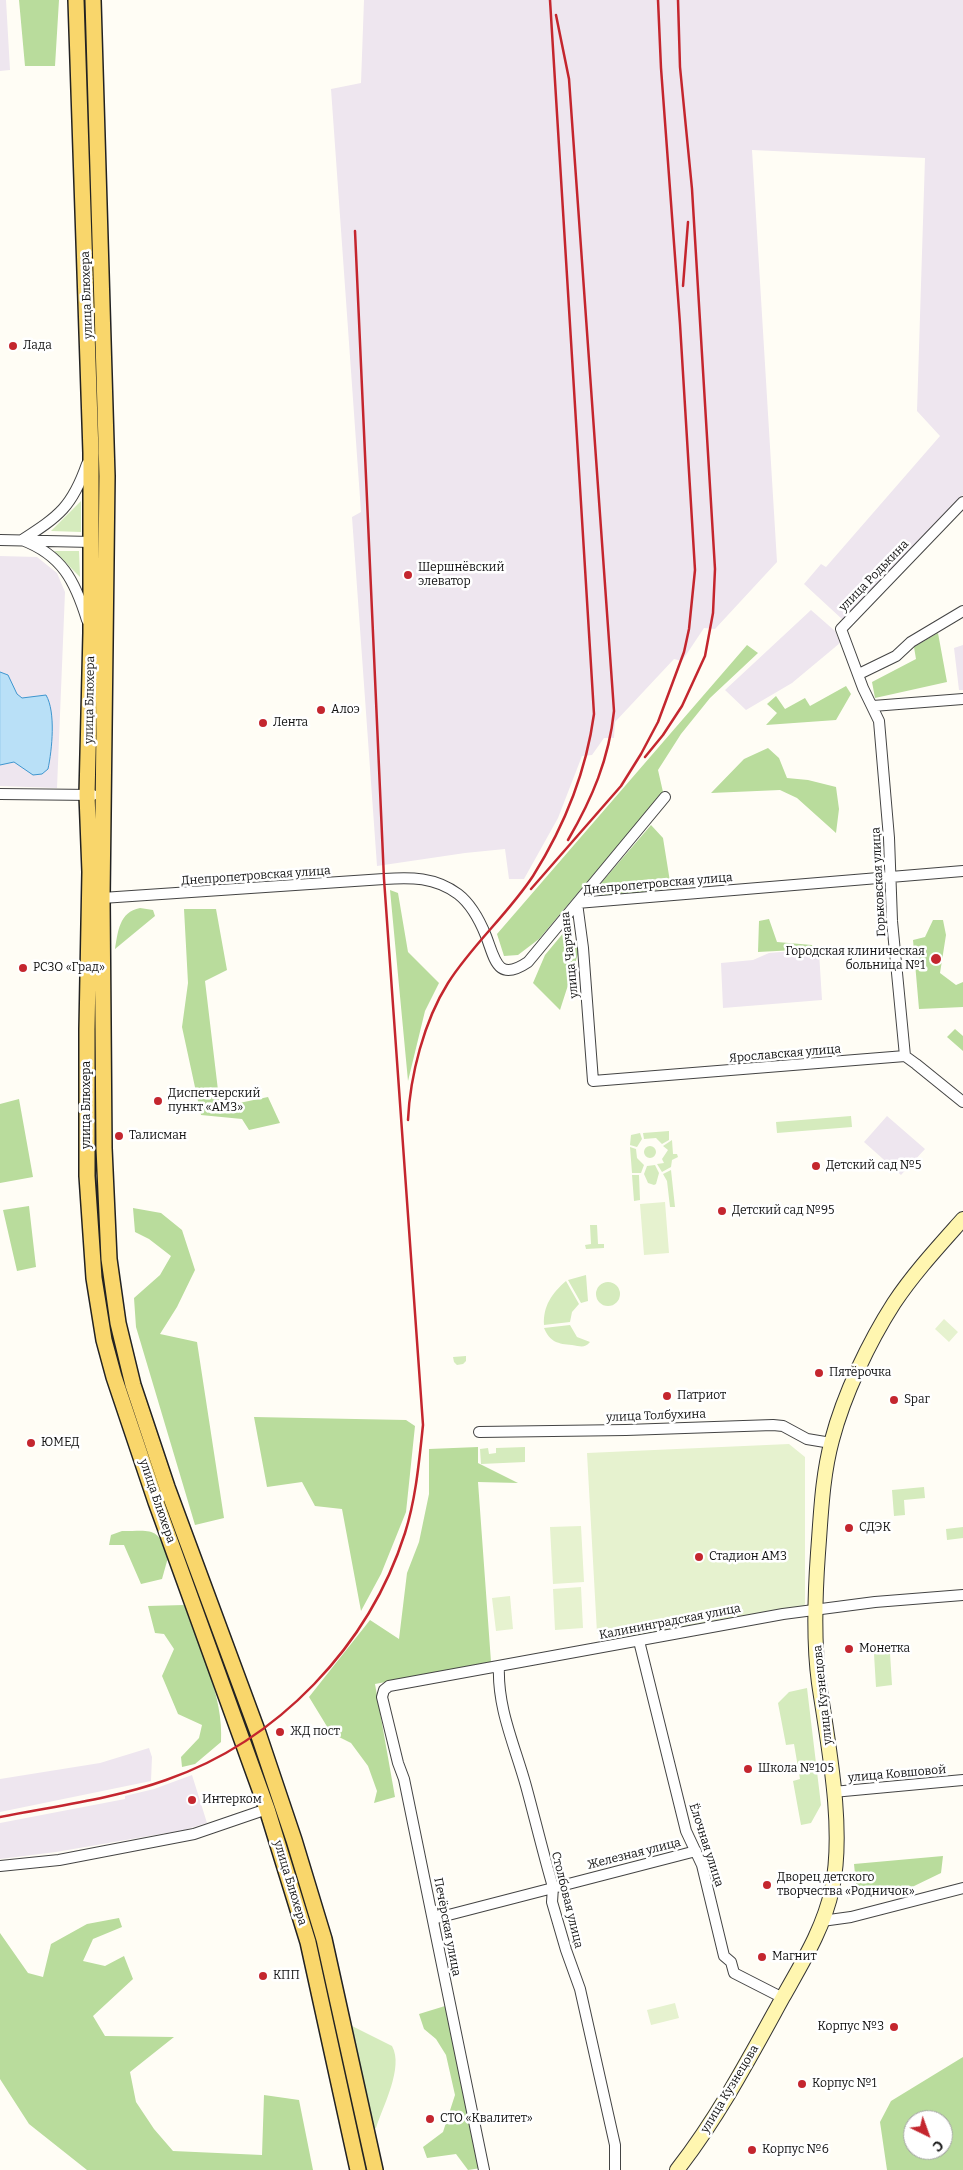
<!DOCTYPE html>
<html>
<head>
<meta charset="utf-8">
<style>
  body { margin:0 }
  #map { position:relative; width:963px; height:2170px; overflow:hidden; background:#fffdf5; font-family:Bitter,serif }
  canvas { display:block }
  .north { position:absolute; left:903px; top:2110px; width:50px; height:50px; box-sizing:border-box; background:#fff; border:1px solid #a0a0a0; border-radius:50%; rotate:138deg; font-size:14px; font-weight:700; line-height:20px; text-align:center; color:#111 }
  .north::after { content:''; display:block; margin:auto; width:18px; height:22px; background:#c4262e; clip-path:polygon(50% 0,100% 100%,50% 72%,0 100%) }
</style>
</head>
<body>
<div id="map">
<canvas width="963" height="2170"></canvas>
<div class="north">С</div>
</div>
<script>
const ctx = document.querySelector('canvas').getContext('2d');
ctx.lineJoin = 'round';
function fillPath(path, color) {
  ctx.fillStyle = color;
  ctx.fill(path, 'evenodd');
}
function stroke(path, color, width, dash) {
  ctx.strokeStyle = color;
  ctx.lineWidth = width;
  ctx.lineCap = dash ? 'butt' : 'round';
  ctx.setLineDash(dash || []);
  ctx.stroke(path);
}
function write(font, color, halo, rows, align = 'center') {
  ctx.font = font + ' Bitter,serif';
  ctx.lineWidth = 5;
  ctx.setLineDash([]);
  ctx.textBaseline = 'middle';
  ctx.strokeStyle = halo;
  ctx.fillStyle = color;
  for (const [text, x, y, turn = 0] of rows) {
    ctx.save();
    ctx.translate(x, y);
    ctx.rotate((+turn || 0) * Math.PI / 180);
    ctx.textAlign = isNaN(turn) ? turn : align;
    if (halo) ctx.strokeText(text, 0, 0);
    ctx.fillText(text, 0, 0);
    ctx.restore();
  }
}
fillPath(new Path2D(`
  M0,0h6l4,70 -10,1z
  M364,0h599v495l-120,125 -39,-36 17,-20 5,3 114,-131 -23,-25 8,-253 -173,-8 25,412 -62,67 -11,-1 -22,33 -8,-2 -59,63 -1,16h-10l-12,17 -10,1 -24,62 -34,61h-15l-4,-30 -40,4 -88,13 -25,-349 9,-5 -30,-423 30,-6z
  M0,556l37,1 20,16 8,19 -8,196 -57,-2z
  M811,610l24,21 5,12 -48,40 -46,27 -21,-20z
  M963,645v45h-4l-5,-42z
  M817,949l2,3 3,48 -99,8 -2,-45 32,-3 16,-7z
  M887,1116l38,33 -24,26 -37,-33z
  M149,1748l3,9 -1,24 -151,31v-33l100,-16z
  M192,1775l15,48 -23,7 -128,22 -56,7v-36l125,-24v-3l29,-7z`), '#eee6ef');
fillPath(new Path2D(`
  M81,501v31l-30,-1z
  M54,551h25l1,26z
  M851,1116l1,11 -75,6 -1,-11z
  M669,1131v9l-7,4 -6,-6 -12,1 -1,-6z
  M640,1133l2,6 -5,8 -7,-2 1,-10z
  M672,1140l1,14h4l1,3 -6,3 -1,7 -9,5 -5,-8 7,-1 -2,-4 6,-9 -5,-4z
  M644 1152a6 6 0 1 1 12 0a6 6 0 1 1-12 0Z
  M630,1147l6,2 1,9 7,7 -3,8h-9z
  M655,1165l4,8 -3,11 -2,1 -6,-2 -4,-9 3,-8z
  M671,1170l4,37h-5l-3,-26 -4,-7z
  M632,1175h7l1,25 -6,1z
  M590,1225h7l1,19h6v4l-18,1 -1,-4 6,-1z
  M586,1275l2,26 -7,2 -13,-23z
  M566,1281l13,23 -7,8 -2,10 -26,3c-1,-19 8,-32 22,-44z
  M596 1294a12 12 0 1 1 24 0a12 12 0 1 1-24 0Z
  M570,1325l7,12 13,5c-6,7 -10,4 -18,3 -14,-1 -22,-3 -28,-17z
  M466,1356v5l-3,3 -6,1 -3,-3 -1,-5z
  M525,1447v15l-44,2 -1,-15 8,-1 1,6 7,-1v-5z
  M924,1487l1,11 -21,2 1,15 -11,1 -2,-26z
  M963,1527v11l-16,2 -1,-11z
  M890,1653l2,32 -16,2 -2,-33z
  M807,1688l14,117 -10,18 -10,2 -8,-44 7,-2 -6,-35 -8,1 -8,-42 11,-11z
  M352,2026l40,20c12,21 -9,60 -16,82l-2,1z`), '#d5ebbd');
fillPath(new Path2D(`
  M19,0h40l-4,66h-30z
  M938,633l9,49 -72,16 -3,-16 44,-23 -2,-12z
  M747,645l11,8 -48,45 -29,36 -23,36 5,22 -124,147 -21,16 -14,1 -7,-22z
  M846,686l5,8 -15,26 -70,5 11,-12 -10,-9 9,-8 9,13 20,-11 5,8z
  M768,748l11,10 8,20 21,2 28,7 3,22 -3,24 -39,-35 -17,-8 -69,3 33,-34z
  M651,825l12,13 8,50 -73,10 -2,-9z
  M390,890l8,3 10,59 31,31 -14,28 -17,70z
  M140,908l13,2 2,6 -40,33c3,-17 4,-37 25,-41z
  M184,909h32l11,61 -22,11 15,126 48,-10 12,26 -31,7 -7,-11 -41,-4 -19,-88 6,-44z
  M769,919l8,23 35,3 2,4 -56,3 1,-31z
  M933,920h10l3,15 -6,38 16,12 7,-3v25l-44,2 -6,-69 12,-3z
  M565,931l14,20 -19,59 -27,-27 12,-28z
  M955,1029l8,7v15l-16,-14z
  M19,1099l14,78 -33,6v-79z
  M29,1206l7,61 -19,4 -14,-61z
  M133,1208l28,5 21,17 13,40 -18,37 -17,27 37,8 27,176 -29,7 -59,-198 -2,-29 26,-23 11,-19 -22,-17 -14,-7z
  M254,1417l152,3 9,6 -9,86 -25,62 -20,37 -19,-102 -27,-3 -13,-24 -35,5z
  M478,1447v16l40,20 -40,-1 13,180 -116,22 20,113 -21,6 3,-12 -9,-25 -17,-23 -20,-10 -22,-36 61,-77 29,19 8,-66 12,-31 10,-48v-45z
  M122,1531c29,0 34,-5 47,23l-7,25 -21,5 -17,-39h-15l2,-10z
  M184,1605c15,43 40,91 37,137l-26,22 -13,3 -1,-10 18,-19 3,-13 -24,-11 -16,-38 12,-27 -10,-15 -9,-1 -7,-27z
  M943,1856l-2,17 -31,15 -53,6 -3,-30z
  M119,1918l3,9 -29,12 -10,22 22,5 19,-10 9,23 -40,37 12,20 69,1 -44,35 6,30 18,27 19,22 89,4 2,-60 35,5 14,70h-226l-58,-46 -29,-45v-146l28,40 15,4 8,-33 36,-20z
  M445,2006l36,162 -13,2 -12,-16 -29,4 -4,-11 20,-15 12,-37 -9,-40 -10,-16 -12,-10 -5,-15z
  M963,2057v113h-76l-7,-48 11,-21zM913,2120h30v30h-30z`), '#b9dc9c');
fillPath(new Path2D(`
  M665,1202l4,51 -25,2 -4,-51z
  M944,1319l14,13 -9,10 -14,-13z
  M789,1444l16,13v147l-2,4 -196,33 -5,-2 -5,-6 -10,-180z
  M581,1526l3,56 -31,2 -3,-57z
  M581,1587l2,41 -28,2 -2,-41z
  M510,1596l3,33 -17,2 -4,-33z
  M675,2003l4,15 -28,7 -4,-15z`), '#e6f2cf');
const water = new Path2D(`
  M0,672l8,3 9,19 5,4 24,-3c10,17 6,55 2,74l-6,5 -9,1 -19,-13 -14,3z`);
fillPath(water, '#b9e0f7');
stroke(water, '#3f96cf', 1);
const street = new Path2D(`
  M0,540l92,2
  M22,540c40,15 53,41 65,80
  M22,540c37,-24 50,-33 65,-76
  M859,674l37,-18 15,-14 52,-31
  M873,706l90,-7
  M0,794l93,1
  M665,797l-88,106 6,45 10,133 312,-25 11,8 47,38
  M102,898l282,-19c27,-2 51,-2 74,15 13,10 22,27 28,42 9,23 11,47 42,26l49,-59 386,-32
  M905,1056l-13,-135 -3,-83 -10,-117 -16,-33 -22,-59 122,-127
  M479,1432l147,-2 147,-5 10,1 24,13 24,4
  M639,1641l47,190 16,34 22,91 7,6 3,11 49,25
  M499,1666c-2,42 16,80 27,120 9,33 17,67 27,101l-1,15 14,48 14,39 35,156v25
  M833,1792l130,-12
  M0,1866l59,-6 135,-26 73,-25
  M433,1919l263,-68
  M822,1921l29,-4 112,-29
  M484,2170l-80,-391 -6,-16 -16,-66 2,-7 5,-4 394,-72 92,-12 88,-7`);
const secondary = new Path2D(`
  M677,2170c42,-54 73,-113 106,-173 19,-34 41,-69 49,-108 13,-60 -4,-145 -13,-206 -6,-43 -4,-88 -1,-130 3,-38 4,-76 14,-113 12,-46 37,-98 62,-137 20,-30 45,-57 69,-84`);
const primary = new Path2D(`
  M76,0l15,453v180l-4,162 3,77 -3,157v147l7,102 10,62 10,37 42,125 111,307 41,133 50,228
  M93,0l14,476 -5,422 2,250 5,111 9,64 15,62 34,102 91,246 36,107 30,99 51,231`);
stroke(street, '#444', 12);
stroke(secondary, '#333', 16);
stroke(primary, '#222', 18);
stroke(street, '#fff', 10);
stroke(secondary, '#fff6b0', 14);
stroke(primary, '#f9d66b', 15);
stroke(new Path2D(`
  M556,15l13,64 45,632c-5,48 -22,88 -46,129
  M683,286l5,-64
  M645,757l18,-22 19,-29 23,-50 8,-43 2,-44 -23,-380 -12,-122 -2,-67
  M531,889l90,-103 20,-32 17,-32 26,-70 5,-23 6,-59 -15,-246 -19,-256 -3,-68
  M408,1120c2,-44 16,-99 40,-137 24,-38 60,-69 85,-107 32,-51 53,-103 61,-162l-44,-714
  M0,1817c55,-11 113,-18 166,-37 112,-39 203,-134 239,-247 11,-35 14,-71 18,-108l-39,-546 -29,-648`), '#c4262e', 2.5);
for (const [x, y, r, color] of [
  [13,346,5,"#c4262e"],
  [408,575,5,"#c4262e"],
  [321,710,5,"#c4262e"],
  [263,723,5,"#c4262e"],
  [936,959,6,"#c4262e"],
  [23,968,5,"#c4262e"],
  [158,1101,5,"#c4262e"],
  [119,1136,5,"#c4262e"],
  [816,1166,5,"#c4262e"],
  [722,1211,5,"#c4262e"],
  [819,1373,5,"#c4262e"],
  [667,1396,5,"#c4262e"],
  [894,1400,5,"#c4262e"],
  [31,1443,5,"#c4262e"],
  [849,1528,5,"#c4262e"],
  [699,1557,5,"#c4262e"],
  [849,1649,5,"#c4262e"],
  [280,1732,5,"#c4262e"],
  [748,1769,5,"#c4262e"],
  [192,1800,5,"#c4262e"],
  [767,1885,5,"#c4262e"],
  [762,1957,5,"#c4262e"],
  [263,1976,5,"#c4262e"],
  [894,2027,5,"#c4262e"],
  [802,2084,5,"#c4262e"],
  [430,2119,5,"#c4262e"],
  [752,2150,5,"#c4262e"]
]) {
  const dot = new Path2D();
  dot.arc(x, y, r, 0, 2 * Math.PI);
  ctx.fillStyle = color;
  ctx.fill(dot);
  stroke(dot, '#fff', 2);
}
write('12px', '#111', '#fff', [
  ["улица Блюхера",87,295,-92],
  ["улица Родькина",874,576,-46],
  ["улица Блюхера",90,700,-89],
  ["Днепропетровская улица",256,876,-4],
  ["Горьковская улица",879,882,-93],
  ["Днепропетровская улица",658,884,-5],
  ["улица Чарчана",570,955,-96],
  ["Ярославская улица",785,1054,-5],
  ["улица Блюхера",87,1105,-90],
  ["улица Толбухина",656,1416,-2],
  ["улица Блюхера",157,1501,71],
  ["Калининградская улица",670,1622,-11],
  ["улица Кузнецова",823,1695,-96],
  ["улица Ковшовой",897,1774,-5],
  ["Ёлочная улица",706,1845,72],
  ["Железная улица",634,1854,-14],
  ["улица Блюхера",290,1883,73],
  ["Столбовая улица",567,1900,76],
  ["Печёрская улица",447,1927,79],
  ["улица Кузнецова",730,2089,-59]
]);
write('12px', '#111', '#fff', [
  ["Лада",23,346],
  ["Шершнёвский",418,568],
  ["элеватор",418,582],
  ["Алоэ",331,710],
  ["Лента",273,723],
  ["Городская клиническая",925,952,"right"],
  ["больница №1",925,966,"right"],
  ["РСЗО «Град»",33,968],
  ["Диспетчерский",168,1094],
  ["пункт «АМЗ»",168,1108],
  ["Талисман",129,1136],
  ["Детский сад №5",826,1166],
  ["Детский сад №95",732,1211],
  ["Пятёрочка",829,1373],
  ["Патриот",677,1396],
  ["Spar",904,1400],
  ["ЮМЕД",41,1443],
  ["СДЭК",859,1528],
  ["Стадион АМЗ",709,1557],
  ["Монетка",859,1649],
  ["ЖД пост",290,1732],
  ["Школа №105",758,1769],
  ["Интерком",202,1800],
  ["Дворец детского",777,1878],
  ["творчества «Родничок»",777,1892],
  ["Магнит",772,1957],
  ["КПП",273,1976],
  ["Корпус №3",884,2027,"right"],
  ["Корпус №1",812,2084],
  ["СТО «Квалитет»",440,2119],
  ["Корпус №6",762,2150]
], 'left');
</script>
</body>
</html>
